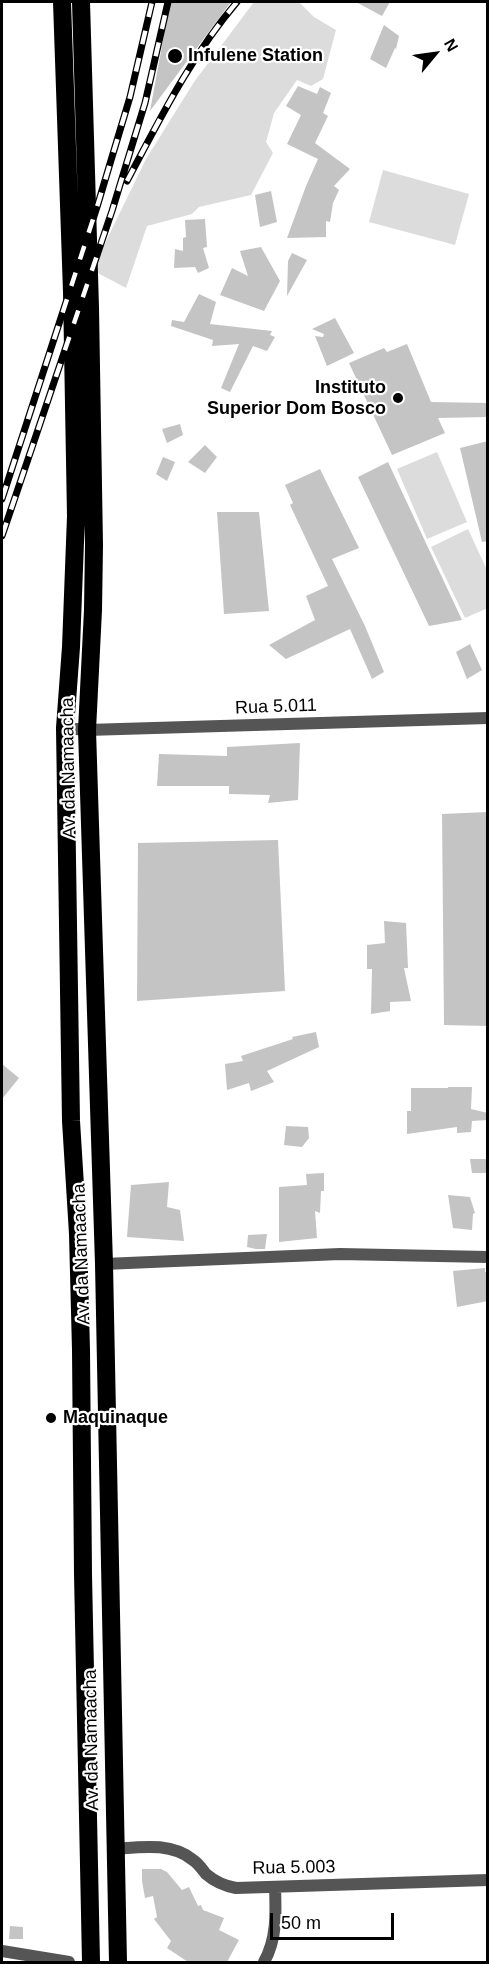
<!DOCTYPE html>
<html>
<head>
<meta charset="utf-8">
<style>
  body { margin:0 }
  #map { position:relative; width:489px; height:1964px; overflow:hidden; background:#fff; font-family:Helvetica,sans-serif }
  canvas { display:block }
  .frame { position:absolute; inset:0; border:3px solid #000; pointer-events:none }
  .north { position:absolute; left:405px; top:24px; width:60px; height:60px; -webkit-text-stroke:4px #fff; paint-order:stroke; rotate:61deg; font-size:16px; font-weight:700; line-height:24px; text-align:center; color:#000 }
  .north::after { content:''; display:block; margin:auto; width:21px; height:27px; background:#000; clip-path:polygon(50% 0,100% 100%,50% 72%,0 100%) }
  .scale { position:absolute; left:270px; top:1913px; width:124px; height:27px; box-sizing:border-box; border:3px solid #000; border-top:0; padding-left:8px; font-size:18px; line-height:21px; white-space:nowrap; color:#000; -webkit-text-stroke:4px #fff; paint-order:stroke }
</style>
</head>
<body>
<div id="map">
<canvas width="489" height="1964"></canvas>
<div class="frame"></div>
<div class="north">N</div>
<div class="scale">50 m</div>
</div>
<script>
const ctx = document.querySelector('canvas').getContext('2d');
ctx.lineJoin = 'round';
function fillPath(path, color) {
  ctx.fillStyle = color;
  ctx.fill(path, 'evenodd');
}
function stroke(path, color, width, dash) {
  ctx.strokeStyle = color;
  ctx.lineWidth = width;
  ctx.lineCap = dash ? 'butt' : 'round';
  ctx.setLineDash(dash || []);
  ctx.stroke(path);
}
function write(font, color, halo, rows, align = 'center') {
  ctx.font = font + ' Helvetica,sans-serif';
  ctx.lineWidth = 4.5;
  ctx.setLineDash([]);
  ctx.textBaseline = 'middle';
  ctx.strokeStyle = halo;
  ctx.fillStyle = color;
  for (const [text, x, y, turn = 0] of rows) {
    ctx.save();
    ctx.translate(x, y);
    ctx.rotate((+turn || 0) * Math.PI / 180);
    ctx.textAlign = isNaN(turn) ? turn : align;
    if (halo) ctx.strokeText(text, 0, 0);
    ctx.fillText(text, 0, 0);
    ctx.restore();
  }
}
fillPath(new Path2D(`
  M254,2h45l15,15 22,13 -13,49 -12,7 -14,-6 -23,33 -8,29 7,11 -22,42 -52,12 -7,7 -45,12 -21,62 -34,-18 54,-111 48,-77z
  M383,170l86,24 -14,51 -86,-23z
  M437,452l30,70 -40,17 -30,-70z
  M468,529l19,41 1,38 -23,10 -34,-71z`), '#dcdcdc');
fillPath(new Path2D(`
  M170,2h61l-81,109z
  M356,2h34l-8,14z
  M384,25l15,11 -3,13 -1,-1 -9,20 -16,-9z
  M298,86l19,8 3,-7 11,6 -8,20 5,3 -13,27 35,26 -16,17 5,4 -6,13 -3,19 -4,-1v16l-39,1 19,-52 12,-27 -31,-15 14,-29 -15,-9z
  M271,191l6,31 -17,5 -5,-32z
  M205,219l2,28 -4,1 6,20 -11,5 -3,-6 -21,1 1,-19 8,2v-13l3,-1 -1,-17z
  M261,247l19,34 -16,30 -44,-16 12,-27 16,8 -8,-25z
  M292,253l15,7 -20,36 1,-35z
  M199,294l17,8 -6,22 62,7 -2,4 5,2 -8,14 -14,-5 -23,46 -9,-4 18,-44 -27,2 1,-6 -42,-14 1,-6 12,2z
  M335,318l19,35 -27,13 -12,-30 8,1 1,-3 -12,-5z
  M407,344l24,58 57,1v14l-50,1 7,15 -53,22 -43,-92 35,-15 3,4z
  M180,424l3,11 -16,8 -5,-14z
  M488,441v100l-6,1 -22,-94z
  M205,445l12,12 -12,16 -17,-11z
  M163,457l12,5 -8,19 -11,-7z
  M388,462l74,158 -33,6 -71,-149z
  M320,469l39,79 -27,11 33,67 19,46 -12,7 -22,-50 -64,30 -17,-14 46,-25 -9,-24 22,-10 -38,-81 3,-2 -8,-18z
  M217,512h42l10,99 -45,3z
  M470,644l12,26 -15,9 -11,-27z
  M300,743l-2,57 -30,3 2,-8 -41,-1v-8h-72l2,-32 68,2v-9z
  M488,812v214l-44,-1 -2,-211z
  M278,840l7,151 -148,10 1,-158z
  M384,921l22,2 2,45h-4l7,33 -21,1v9l-19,3 1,-45h-5v-24l18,-2z
  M316,1032l3,15 -52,24 7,11 -23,9 -2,-8 -22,7 -2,-26 18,-3 -2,-5 52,-17 -1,-2z
  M2,1064l17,14 -17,21z
  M448,1087h24l-1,22 17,4v7l-16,1 -1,11 -14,1v-6l-50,7v-23h4v-23h37z
  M286,1126l22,1 1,11 -7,9 -18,-2z
  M470,1159h18v14h-16z
  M324,1173v18h-3l-1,22 -5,-2 2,27 -38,4v-55l28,-2 -1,-11z
  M169,1182l-2,25 13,3 4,31 -57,-4 4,-52z
  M448,1195l22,2 5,16 -2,1 -1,16 -19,-2z
  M267,1234l-2,15h-9l-9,-2 1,-12z
  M485,1268v4l3,1v28l-31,6 -4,-36z
  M142,1869h19l6,3 15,18 7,-3 9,19 3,-1 2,5 21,8 -5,12 20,10 -12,22h-39l-21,-14 4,-7 -17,-22 3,-2 -4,-21 -8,2 -3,-17z
  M10,1926l13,1v12h-14z`), '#c4c4c4');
stroke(new Path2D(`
  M65,728l22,2 401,-12
  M104,1264l236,-10 148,3
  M115,1849c26,-2 56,-7 78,11 5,3 9,9 13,14 8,7 19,12 30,14l252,-8
  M2,1951l67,11
  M264,1962c13,-23 12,-49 11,-75`), '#555', 12);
stroke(new Path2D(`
  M62,2l10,290 4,224 -5,131 -6,81 6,393 7,113 3,116 2,224 8,388
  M81,2l9,306 4,237 -1,65 -6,120 17,534 14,698`), '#000', 18);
const rail = new Path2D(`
  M127,181c33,-62 64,-125 110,-179
  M2,499l95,-292 33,-110 22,-95
  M2,536l110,-325 33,-108 23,-101`);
stroke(rail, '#000', 7);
stroke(rail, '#fff', 4.5, [14]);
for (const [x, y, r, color] of [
  [175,56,8,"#000"],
  [398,398,6,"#000"],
  [51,1418,6,"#000"]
]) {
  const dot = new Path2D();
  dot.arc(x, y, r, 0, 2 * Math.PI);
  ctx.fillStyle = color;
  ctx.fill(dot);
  stroke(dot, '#fff', 2);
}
write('bold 18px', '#000', '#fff', [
  ["Infulene Station",188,56],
  ["Instituto",386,388,"right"],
  ["Superior Dom Bosco",386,409,"right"],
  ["Maquinaque",63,1418]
], 'left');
write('18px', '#000', '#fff', [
  ["Rua 5.011",276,707,-2],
  ["Av. da Namaacha",69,768,-91],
  ["Av. da Namaacha",82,1254,-92],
  ["Av. da Namaacha",92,1740,-91],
  ["Rua 5.003",294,1868,-1]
]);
</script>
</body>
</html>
